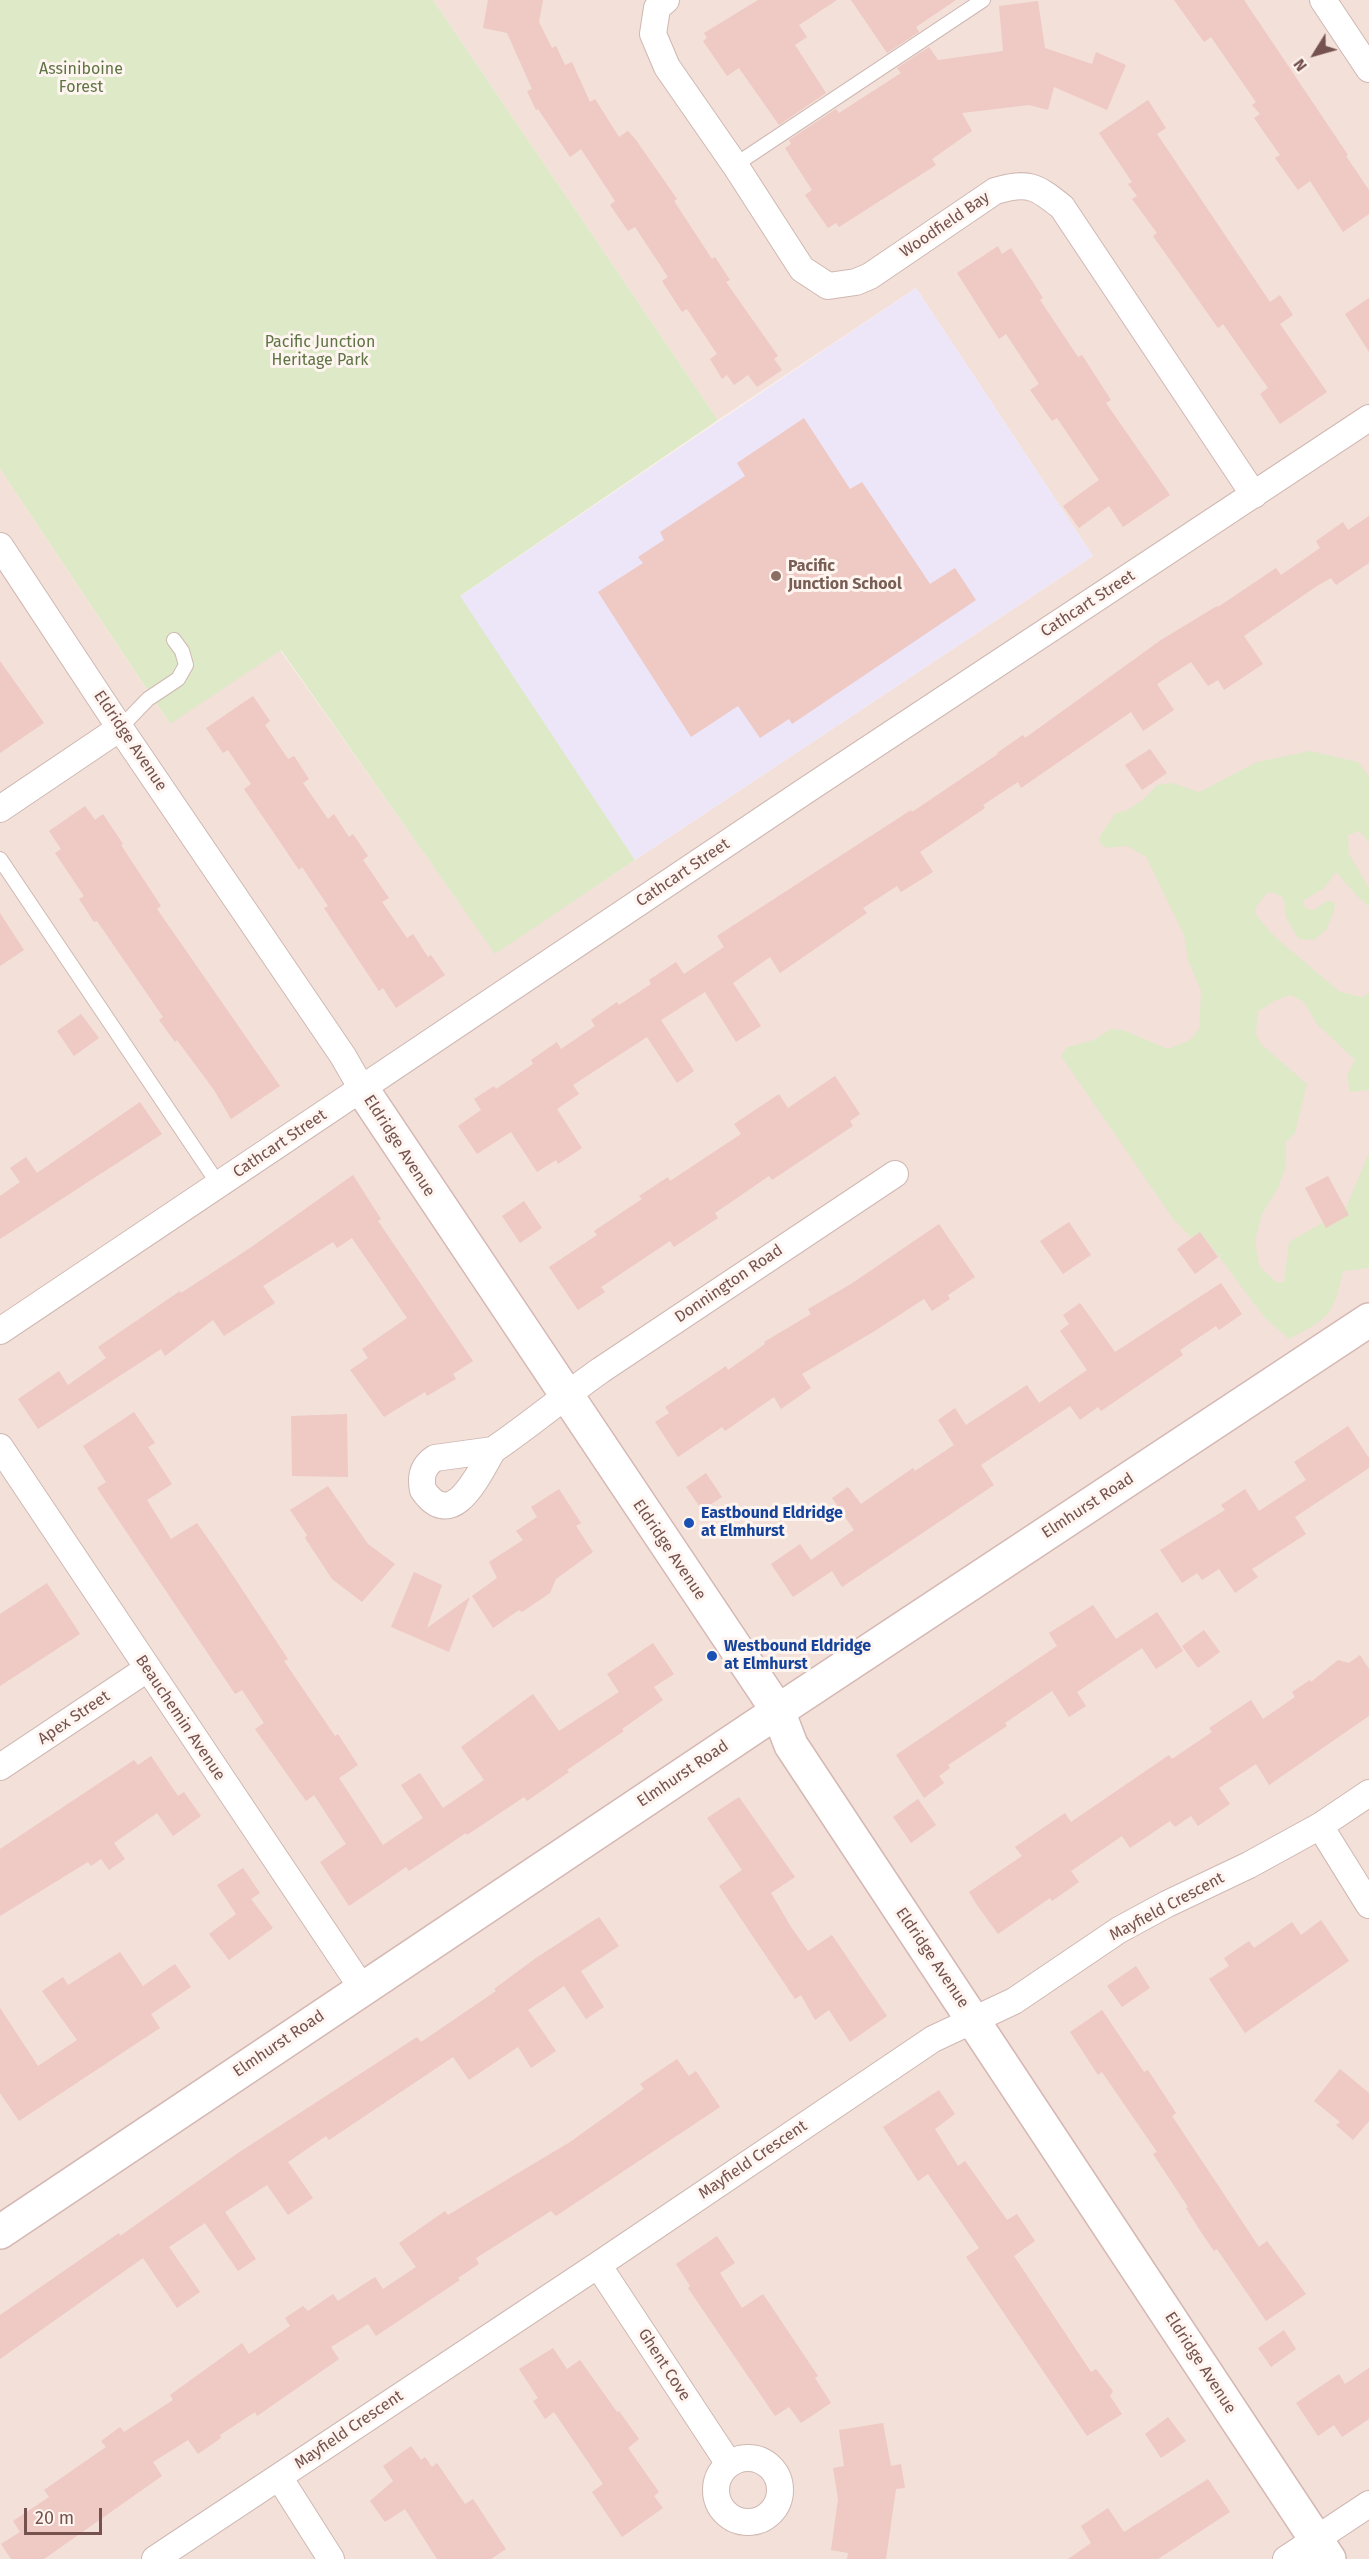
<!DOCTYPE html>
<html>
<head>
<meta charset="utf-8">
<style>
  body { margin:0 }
  #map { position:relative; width:1369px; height:2559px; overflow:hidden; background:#fbf0ea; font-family:"Fira Sans",sans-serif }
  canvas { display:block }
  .north { position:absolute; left:1285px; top:24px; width:60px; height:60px; -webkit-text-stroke:4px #fef5f0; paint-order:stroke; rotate:233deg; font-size:16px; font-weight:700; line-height:24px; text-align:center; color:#75524e }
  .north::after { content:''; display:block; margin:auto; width:21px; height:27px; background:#75524e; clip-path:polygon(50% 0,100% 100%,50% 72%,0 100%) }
  .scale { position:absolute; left:24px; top:2508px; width:78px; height:27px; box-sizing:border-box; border:3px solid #75524e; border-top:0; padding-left:8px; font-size:18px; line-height:21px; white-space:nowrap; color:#75524e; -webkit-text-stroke:4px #fef5f0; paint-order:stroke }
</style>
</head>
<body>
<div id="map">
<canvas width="1369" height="2559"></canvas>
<div class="north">N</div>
<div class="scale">20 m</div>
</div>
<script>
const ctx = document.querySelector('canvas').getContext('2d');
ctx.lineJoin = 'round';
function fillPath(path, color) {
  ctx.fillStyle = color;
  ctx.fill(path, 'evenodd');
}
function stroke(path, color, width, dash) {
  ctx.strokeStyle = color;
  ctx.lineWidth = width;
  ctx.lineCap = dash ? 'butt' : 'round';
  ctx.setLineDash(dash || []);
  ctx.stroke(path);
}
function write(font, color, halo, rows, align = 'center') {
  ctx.font = font + ' "Fira Sans",sans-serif';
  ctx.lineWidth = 6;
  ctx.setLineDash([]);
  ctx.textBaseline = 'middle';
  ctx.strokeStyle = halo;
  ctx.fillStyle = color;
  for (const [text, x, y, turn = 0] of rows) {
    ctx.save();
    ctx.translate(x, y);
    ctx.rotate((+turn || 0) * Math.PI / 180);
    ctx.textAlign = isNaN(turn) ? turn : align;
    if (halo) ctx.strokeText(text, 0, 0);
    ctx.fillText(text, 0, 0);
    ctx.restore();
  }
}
fillPath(new Path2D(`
  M433,0h936v2559h-1369v-2090l169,254 111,-73 215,303 598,-397 -177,-268 -198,132z`), '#f3e0d9');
fillPath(new Path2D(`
  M916,288l177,268 -458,304 -176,-263z`), '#ede6f8');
fillPath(new Path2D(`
  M0,0h433l285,420 -258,176 175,264 -140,94 -214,-304 -111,74 -170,-255z
  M1310,751l48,11 11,15v65l-10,-11 -11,4 1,19 20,34v18l-11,-9 -22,-25 -12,16 -21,13 2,7 9,2 13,-9 7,1 1,5 -8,22 -13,11 -15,-1c-4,-6 -8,-12 -11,-18 -8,-17 5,-24 -20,-29l-13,16 1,7 19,22 65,55 23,5 6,-4v97l-19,2 -3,-17 8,-15 -38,-36 -13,-22 -14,-7 -16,6 -16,11 -2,22 5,10 46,40 -12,49 -9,9v24l-8,22 -16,26 -7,26 4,26 18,17 7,-1 5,-40 56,-32 24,-57v115l-26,3c-10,45 -14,47 -54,68l-25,-22 -59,-79h-13l-18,-18 -113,-164 6,-9 27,-7 17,-11 12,1 45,19 22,-9 9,-11 2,-38 -13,-31 -4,-25 -38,-78 -18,-11 -21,2 -8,-5 2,-9 15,-21 12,-3 18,-13 11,-12 15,-2 27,9 58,-30z`), '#dee9c8');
fillPath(new Path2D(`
  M488,0h55l-4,22 13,26 4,-2 9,19 7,-3 18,40 5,-3 24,38 9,-6 8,9 41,59 -3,2 38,58 3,-2 15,23 -4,2 52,74 -4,3 8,11 -25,17 -9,-12 -14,10 -7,-10 -5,4 -12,-20 7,-5 -30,-45 -5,3 -20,-31 6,-4 -33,-50 -7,4 -18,-26 5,-4 -34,-52 -11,8 -32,-48 -2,1 -9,-19 5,-2 -25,-56 -24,-5z
  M758,0h79l-38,25 8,12 -12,8 31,48 -47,32 -40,-57 -12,8 -24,-35 4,-3 -3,-5z
  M851,0h105l-40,27 3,5 -32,21z
  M1174,0h70l104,155 -2,1 23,34v24l-26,18 -33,-51 -12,9 -23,-32 5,-3 -26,-37 6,-4 -8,-9 4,-3 -45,-65 -7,5z
  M1038,1l7,47 47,16 4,-12 30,13 -19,45 -53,-23 -6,23 -19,-5 -67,8 10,18 -40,28 4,6 -97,62 -3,-4 -8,5 -23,-33 7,-5 -27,-42 6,-4 -2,-4 47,-31 3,4 62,-40 -4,-5 32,-21 9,13 65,-9 -4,-45z
  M1148,100l18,28 -9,6 113,168 10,-7 13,20 -13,9 47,68 -47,32 -20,-30 8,-6 -45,-64 -5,4 -65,-92 4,-3 -25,-34 5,-3 -9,-12 4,-2 -33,-49z
  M998,246l4,8 9,-6 32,50 -3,2 38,57 4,-2 29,45 -5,3 64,92 -47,32 -14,-21 -30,22 -16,-22 36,-26 -42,-62 -5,3 -22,-31 9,-6 -33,-50 -7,5 -42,-66z
  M1369,298v54l-24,-38z
  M804,418l46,71 12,-7 68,102 25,-16 21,32 -184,124 -3,-5 -29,19 -22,-32 -47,31 -93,-145 45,-29 -5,-6 26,-17 -4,-8 85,-56 -8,-13z
  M1369,516v47l-33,22 -5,-7 -14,8 -73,50 19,28 -39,26 -6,-10 -10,6 -17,-24 -34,22 17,26 -31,21 -12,-19 -110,76 -3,-6 -35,23 2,3 -65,44 13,20 -32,20 -4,-6 -34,22 4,5 -87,60 -10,-16 -37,26 28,43 -25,16 -31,-50 -44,28 33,51 -17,12 -30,-46 -74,48 6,9 -22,15 25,39 -24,16 -2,-4 -19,12 -26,-40 -34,22 -19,-28 23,-16 -7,-11 20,-13 2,3 37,-25 -2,-4 26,-18 4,7 34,-23 -4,-6 26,-18 2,3 32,-21 -2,-4 27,-18 8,12 40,-27 -7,-11 194,-126 1,2 86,-58 -1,-1 26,-18 2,3 136,-98 56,-34 1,1 58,-39 5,7 39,-27 -4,-7 27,-19 5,8z
  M0,661l44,62 -44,30z
  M253,696l17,25 -5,4 23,34 6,-3 15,23 -6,4 25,36 6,-5 15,23 4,-3 15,22 -5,4 26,38 -7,4 25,36 6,-4 15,23 3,-2 14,20 -49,33 -13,-20 -4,3 -55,-83 4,-2 -26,-39 -3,3 -55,-81 7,-5 -23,-34 -5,3 -17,-25z
  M1150,749l17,24 -25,17 -17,-25z
  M85,806l10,14 8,-6 20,30 -2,1 40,61 -4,3 123,177 -49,33 -17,-29 -37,-50 -2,2 -16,-22 4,-3 -66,-96 -3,1 -15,-23 5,-3 -29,-43 6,-4 -12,-18z
  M0,913l24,37 -24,16z
  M81,1014l18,24 -25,18 -17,-25z
  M835,1076l25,38 -10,7 3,5 -81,54 -3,-4 -54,37 3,5 -44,29 -4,-6 -69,46 4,5 -27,18 -29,-43 48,-32 -3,-4 48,-32 -3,-3 29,-19 2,4 71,-47 -7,-10 45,-30 9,14z
  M140,1102l22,32 -162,105v-43l20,-14 -10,-14 16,-11 11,16z
  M353,1175l28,44 -3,2 95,140 -20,13 3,5 -29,17 -2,-4 -41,25 -34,-47 18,-12 -6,-9 45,-31 -55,-80 -15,10 -4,-6 -70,44 12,17 -51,33 -11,-16 -48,36 -4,-7 -123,80 -20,-30 41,-28 9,14 38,-27 -8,-11 82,-56 1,2 69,-45z
  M1328,1176l21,39 -23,13 -21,-40z
  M524,1201l18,27 -22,15 -18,-27z
  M1069,1222l22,33 -28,19 -23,-33z
  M939,1224l36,53 -27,18 2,4 -18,12 -8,-12 -51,33 -71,42 9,14 -30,21 -7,-12 -49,34 -3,-4 -44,30 -23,-35 14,-9 -4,-6 61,-41 2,4 37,-26 -1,-2 47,-28 -3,-5 43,-25z
  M1200,1232l18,25 -23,17 -18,-25z
  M1221,1283l21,31 -23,16 -3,-4 -36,24 3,5 -82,56 -3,-4 -18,13 -10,-14 -89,59 13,20 -152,102 -10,-16 -39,26 -22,-33 29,-20 11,16 43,-30 -22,-32 16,-11 13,17 52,-36 2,3 39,-26 -16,-25 17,-12 11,17 61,-40 12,18 48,-33 -27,-39 9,-7 -6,-9 17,-12 35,49z
  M134,1412l21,31 -7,4 24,37 -25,16 24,39 26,-16 25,36 66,100 -4,2 51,75 3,-2 20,31 -19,13 44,67 40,-27 -22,-33 19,-12 23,35 41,-28 -23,-33 72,-53 26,37 60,-39 -12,-18 46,-31 21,31 -20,13 9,13 -41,29 2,2 -57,39 2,2 -42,29 -3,-4 -57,38 -1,-2 -57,38 -3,-4 -57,39 -29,-44 26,-18 -32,-49 -8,6 -51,-72 9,-6 -22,-33 -7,4 -138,-206 9,-6 -23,-36z
  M347,1414l1,63 -56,-1 -1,-60z
  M1348,1426l21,32v10l-74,49 11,17 -54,35 6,8 -23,16 -16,-24 -17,11 -5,-7 -15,10 -22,-33 65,-40 -4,-5 24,-16 14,22 47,-31 -12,-18z
  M706,1473l16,24 -20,13 -16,-23z
  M328,1486l40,58 27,20 -33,38 -30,-23 -27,-41 2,-3 -17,-25z
  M559,1489l22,34 -5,3 17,26 -37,27 -6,14 -28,19 -3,-2 -26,18 -21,-32 25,-18 -8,-16 34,-22 -7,-9 21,-14 -6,-10z
  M414,1572l28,13 -15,43 43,-31 -21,55 -58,-25z
  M47,1583l33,51 -80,52v-72z
  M1093,1605l23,34 41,-27 26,39 -27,18 -14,-21 -65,44 9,14 -17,11 -17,-26 -47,32 2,3 -59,39 2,3 -11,8 5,7 -20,15 -28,-43 161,-109 -8,-13z
  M1204,1630l16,22 -22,16 -16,-22z
  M1360,1655l9,14v47l-100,69 -13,-21 -37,24 11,16 -32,22 -7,-10 -16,11 -5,-6 -40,27 -8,-12 -51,35 8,11 -27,19 -2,-3 -52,36 -21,-29 -8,-13 53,-36 -7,-9 50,-34 6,9 98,-67 3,4 40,-27 -3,-4 42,-28 12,19 32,-22 -3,-5 18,-12 1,2 27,-22 11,3z
  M151,1756l27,40 6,-4 17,24 -28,20 -16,-23 -43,30 11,16 -16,11 -8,-11 -10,7 -3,-4 -88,54v-67l134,-89 4,5z
  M739,1797l56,80 -24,16 20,34 17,24 24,-16 55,81 -37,26 -21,-32 -14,10 -14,-25 -6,4 -76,-113 23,-16 -35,-52z
  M918,1799l18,26 -25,18 -18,-26z
  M243,1868l17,25 -9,6 22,29 -44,32 -20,-26 27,-20 -19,-29z
  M599,1917l20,29 -38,25 23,36 -18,12 -22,-33 -36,24 28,41 -25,17 -13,-21 -49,33 -16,-23 -124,83 -3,-4 -38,26 25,36 -25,17 -21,-30 -42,27 31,47 -18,12 -33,-48 -36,24 31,45 -23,16 -34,-50 -143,101v-44l119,-82 1,3 118,-83 179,-116 4,5 75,-51 -2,-2 42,-31z
  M1321,1920l28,41 -104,72 -36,-54 20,-13 -5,-8 25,-17 5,7 38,-26 9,13z
  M120,1952l23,34 32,-22 16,23 -40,27 9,14 -141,93 -19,-28v-85l38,58 39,-26 -35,-49 21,-14 5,8z
  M1136,1966l14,22 -28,19 -15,-21z
  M1102,2010l42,62 4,-2 28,43 -4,3 87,131 8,-6 39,53 -40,27 -49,-72 -3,2 -15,-22 -13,-21 2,-1 -35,-53 4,-2 -55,-80 -4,3 -28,-43z
  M677,2059l12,17 7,-5 24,36 -164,109 -5,-5 -75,47 3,6 -21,14 2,2 -84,56 -8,-12 -37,23 8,12 -82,57 -2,-4 -35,23 1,3 -23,16 -10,-14 -35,22 9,14 -118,83h-33l-10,-15 19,-12 -7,-11 36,-24 -5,-7 62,-43 -5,-6 19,-14 4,5 49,-32 -3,-5 72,-52 7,11 41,-28 -5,-8 18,-12 5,5 25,-17 5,7 37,-24 8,12 33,-22 -17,-24 46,-32 3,4 122,-73 74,-53 -4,-5z
  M1340,2069l29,24v28l-16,19 -17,-15 4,-3 -26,-21z
  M939,2090l16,24 -20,15 23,37 7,-5 42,59 10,-6 18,27 -21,15 77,116 5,-3 17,22 -3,5 12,18 -35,22 -121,-179 13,-9 -51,-74 -10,7 -35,-54z
  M717,2236l18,27 -15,10 22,35 21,-14 55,82 -3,2 16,25 -30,20 -12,-16 -14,9 -87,-128 2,-2 -14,-22z
  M1284,2330l12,19 -25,18 -13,-19z
  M553,2348l14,21 13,-9 37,52 2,-1 20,28 -11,9 31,44 -5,4 9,12 -41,29 -30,-45 11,-8 -49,-72 -9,7 -12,-18 5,-3 -19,-29z
  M1369,2368v51l-27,18 -8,-12 -16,11 -22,-33 43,-29 6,10z
  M1168,2417l18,24 -25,17 -16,-24z
  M883,2423l8,43 10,-2 4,24 -9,1 -10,70h-39l1,-6 -17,-3 7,-51 -5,-31 11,-2 -5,-36z
  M411,2446l10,14 4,-3 7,10 5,-4 28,41 8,-5 33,50 -15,10h-54l-32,-50 -20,13 -15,-21 23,-20 -10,-15z
  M1208,2479l22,33 -72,47h-90l23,-16 -10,-17 27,-18 16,24z`), '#efc9c3');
const lane = new Path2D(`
  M735,165l248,-165
  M120,728l28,-29 30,-20 8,-14 -4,-14 -8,-11
  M0,859l219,326`);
const street = new Path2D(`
  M666,0l-9,8 -4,26 14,33 68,98 67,104 26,17 28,-4 14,-6 125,-85c33,-10 41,-5 67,16l192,288
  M1323,0l46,69
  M0,546l120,182 223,328 19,33
  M0,809l120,-81
  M0,1331l805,-540 564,-373
  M0,1447l362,541
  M493,1450c37,-25 71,-54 108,-80l294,-196
  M493,1450c-14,23 -40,84 -70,40 -3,-14 0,-24 12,-32z
  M0,1767l147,-98
  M1320,1826l49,79
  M598,2265l131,199
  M716 2490a32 32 0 1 1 64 0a32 32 0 1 1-64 0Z
  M279,2477l52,82
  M155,2559l443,-294 335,-226 81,-38 105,-71 48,-26 82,-39 71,-39 49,-33
  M1286,2559l83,-55`);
const secondary = new Path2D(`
  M362,1089l416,622 13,34 538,814
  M0,2232l778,-521 591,-391`);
stroke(lane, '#cfb8b2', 16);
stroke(street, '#cfb8b2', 28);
stroke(secondary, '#d5b8b3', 36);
stroke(lane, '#fff', 14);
stroke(street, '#fff', 26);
stroke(secondary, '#fff', 33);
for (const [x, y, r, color] of [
  [776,576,6,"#8d6e63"],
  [689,1523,6,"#1a4fb4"],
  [712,1656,6,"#1a4fb4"]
]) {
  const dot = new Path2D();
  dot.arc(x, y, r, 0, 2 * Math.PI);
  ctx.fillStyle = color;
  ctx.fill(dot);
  stroke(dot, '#fef5f0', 2);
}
write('16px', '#5f7444', '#fef5f0', [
  ["Assiniboine",81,70],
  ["Forest",81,88],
  ["Pacific Junction",320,343],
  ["Heritage Park",320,361]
]);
write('16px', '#75524e', '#fef5f0', [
  ["Woodfield Bay",945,225,-34],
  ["Cathcart Street",1088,604,-33],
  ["Eldridge Avenue",130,741,56],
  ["Cathcart Street",683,873,-34],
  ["Cathcart Street",280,1144,-34],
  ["Eldridge Avenue",399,1146,57],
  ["Donnington Road",729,1284,-34],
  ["Elmhurst Road",1088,1506,-33],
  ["Eldridge Avenue",669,1550,56],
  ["Apex Street",74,1718,-34],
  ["Beauchemin Avenue",180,1718,56],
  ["Elmhurst Road",683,1774,-34],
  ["Mayfield Crescent",1167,1907,-28],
  ["Eldridge Avenue",932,1958,56],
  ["Elmhurst Road",279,2044,-34],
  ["Mayfield Crescent",753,2160,-34],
  ["Eldridge Avenue",1200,2363,57],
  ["Ghent Cove",664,2365,57],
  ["Mayfield Crescent",349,2430,-34]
]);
write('bold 16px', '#785e54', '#fef5f0', [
  ["Pacific",788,567],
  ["Junction School",788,585]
], 'left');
write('bold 16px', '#164399', '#fef5f0', [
  ["Eastbound Eldridge",701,1514],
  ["at Elmhurst",701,1532],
  ["Westbound Eldridge",724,1647],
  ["at Elmhurst",724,1665]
], 'left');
</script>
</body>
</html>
